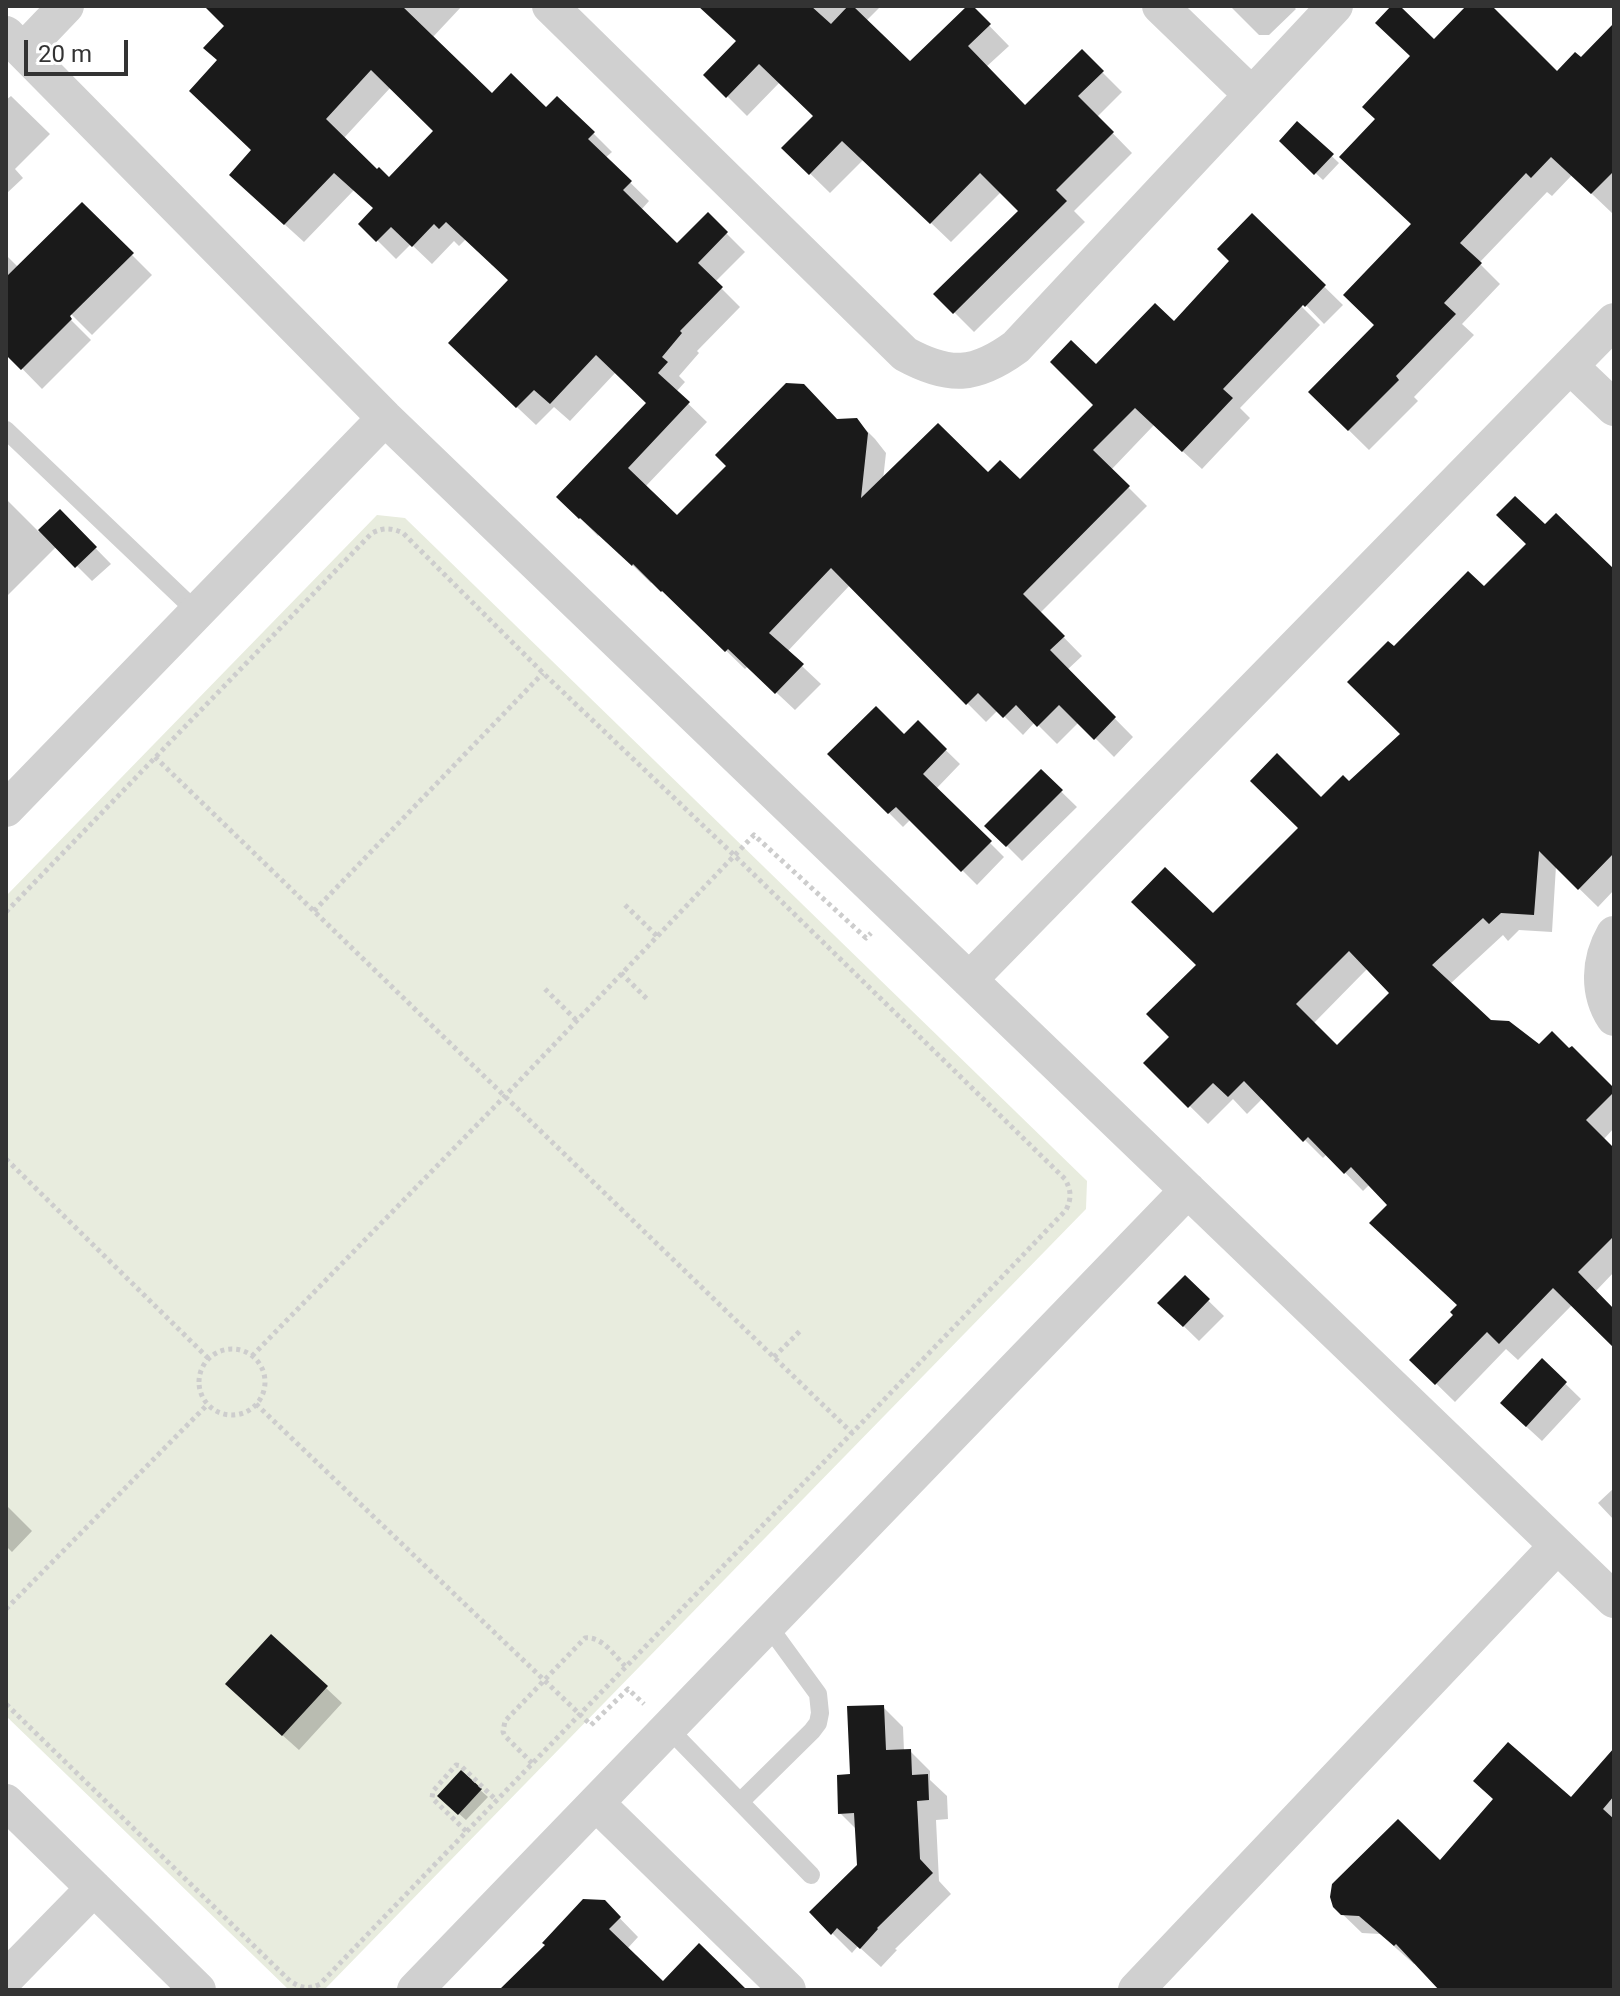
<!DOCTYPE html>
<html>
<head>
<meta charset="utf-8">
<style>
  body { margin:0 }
  #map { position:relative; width:1620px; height:1996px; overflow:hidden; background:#fff; font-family:Roboto,sans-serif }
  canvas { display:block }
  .frame { position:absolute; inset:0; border:8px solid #333; pointer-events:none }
  .scale { position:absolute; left:24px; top:40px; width:104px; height:36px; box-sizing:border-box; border:4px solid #333; border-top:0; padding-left:10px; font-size:24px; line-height:28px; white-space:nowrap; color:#333; -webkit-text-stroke:6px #fff; paint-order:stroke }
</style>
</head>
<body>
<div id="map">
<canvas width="1620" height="1996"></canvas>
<div class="frame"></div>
<div class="scale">20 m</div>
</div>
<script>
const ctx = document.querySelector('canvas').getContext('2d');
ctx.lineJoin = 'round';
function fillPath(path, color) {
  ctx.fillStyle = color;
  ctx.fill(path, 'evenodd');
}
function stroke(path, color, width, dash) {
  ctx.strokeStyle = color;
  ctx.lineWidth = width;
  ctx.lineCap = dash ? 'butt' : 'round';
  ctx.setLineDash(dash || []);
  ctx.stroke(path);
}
fillPath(new Path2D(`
  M377,515l28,3 682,663 -1,28 -762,781h-35l-283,-274v-820z`), '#e8ecde');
fillPath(new Path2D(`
  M206,6h256l-30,32 60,58 54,14 47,23 19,19 -7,6 44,43 -8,9 36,36 31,-31 37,37 -30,30 25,25 -43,44 2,2 -20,23 6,6 -9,10 31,30 -62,65 32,31 160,-97 19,-1 19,19 11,14 -3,27 105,-5 32,7 76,-77v-38l78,-44 58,-62 20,-45 91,89 -19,19 -27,-28 -3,3 26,26 -80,83 10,10 -48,51 -48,-44 -43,45 36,36 -107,107 42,43 -15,14 66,67 -19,20 -35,-35 -22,22 -22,-22 -12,13 -25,-25 -12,12 -136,-137 -63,67 34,32 -26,26 -47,-44 -3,3 -63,-61 -29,-27 -2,2 -51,-49 -2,2 -39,-39 90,-94 -33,-31 -46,49 -16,-14 -18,18 -67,-63 41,-81 -44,-42 -7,7 -5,-5 -22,23 -21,-20 -15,15 -35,-35 14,-15 -21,-19 -50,52 -54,-49 3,-43 -34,-89 8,-35zM391,87l45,44 -46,49 -13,-8 -34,-33z
  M700,6h181l-15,15 44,42 60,-57 39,40 -23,21 40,41 56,-56 40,40 -25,25 35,36 -58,58 11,11 -111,110 -38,-38 85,-83 -20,-19 -50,50 -87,-83 -34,34 -46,-45 31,-32 -35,-34 -33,34 -41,-41 32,-33z
  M1230,6h63l3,3 -27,26h-10z
  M1394,6h3l37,35 35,-35h20l68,68 24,-15 33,-34v186l-2,2 -40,-38 -20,21 -5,-4 -68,71 21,21 -38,40 12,11 -60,62 4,4 -49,49 -59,-58 66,-67 37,-100 -36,-105 35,-63z
  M11,96l39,38 -35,35 8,9 -17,16v-94z
  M1298,124l41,39 -16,17 -42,-39z
  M82,205l70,70 -60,60 -25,-25 -3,3 27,27 -49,49 -36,-37v-97l13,13z
  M6,499l33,33 21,-20 51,52 -19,17 -35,-35 -51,51z
  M1545,527l69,45v318l-16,17 -42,-41 -4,66 -33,-2 -11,11 -5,-6 -53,49 41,38 48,25 75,44v37l-11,12 11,11v121l-19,20 19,19v35l-42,-41 -54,55 -12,-11 -51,53 -43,-42 44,-45 3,-10 -69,-100 -20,-21 -7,7 -36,-37 -4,4 -60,-60 -16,16 -14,-15 -25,25 -62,-61 25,-26 28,-71 14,-50 88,-87 20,-29 28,-16 54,-50 -9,-85 90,-60zM1368,968l24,25 -55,55 -24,-24z
  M918,723l42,41 -24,25 68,68 -27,28 -66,-66 -8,8 -73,-73 74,-17z
  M1041,772l36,35 -55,54 -35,-35z
  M1185,1278l39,38 -25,25 -39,-38z
  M1542,1361l39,38 -39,42 -24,-22z
  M1614,1488v32l-16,-17z
  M6,1505l26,26 -20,21 -6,-6z
  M326,1688l16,15 -43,47 -56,-50z
  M883,1707l20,20 1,24h6l20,20v9l17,16 1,23 -12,1 3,61 12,13 -56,55 2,1 -16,17 -23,-21 -6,7 -41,-41 48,-46 -2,-36 -17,-17 12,-37z
  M1614,1751v239h-172l-26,-28 -2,2 -34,-30 -18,-1 -28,-27 106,-43 131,-63z
  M461,1773l27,24 -22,23 -19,-17z
  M604,1902l34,35 -11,12 36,34 81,7h-242z`), '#0003');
fillPath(new Path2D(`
  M204,6h198l90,87 19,-20 35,34 11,-11 38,36 -7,7 44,42 -9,9 54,53 31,-31 20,20 -30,31 25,24 -43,44 2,2 -20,24 6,5 -10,11 32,29 -62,66 49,47 49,-49 -11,-11 71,-72 18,1 33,35 20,-1 11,15 -7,65 77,-75 50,49 12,-12 20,19 73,-74 -43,-43 21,-22 25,24 59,-61 19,18 55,-60 -12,-12 35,-36 74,72 -21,22 -2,-2 -80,84 10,9 -51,54 -47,-44 -42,42 37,36 -107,108 42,42 -15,14 66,67 -22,23 -35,-35 -22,22 -21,-22 -13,13 -25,-25 -12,12 -135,-137 -62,65 35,31 -29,30 -47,-45 -3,3 -63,-61 -1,1 -28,-28 -1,2 -52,-48 -1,1 -23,-22 90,-94 -50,-48 -46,49 -16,-14 -18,18 -68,-65 60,-63 -62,-58 -7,7 -5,-5 -22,23 -21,-20 -15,15 -18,-18 15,-16 -39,-35 -50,52 -55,-50 22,-25 -62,-59 28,-31 -14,-12 21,-22zM371,70l62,61 -44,46 -10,-10 -2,2 -51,-50z
  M698,6h113l20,18 17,-18h5l57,55 57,-55h6l18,18 -23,22 57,59 57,-56 22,22 -26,25 36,36 -58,58 11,11 -114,113 -20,-20 85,-83 -38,-38 -50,51 -88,-83 -33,34 -28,-27 32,-32 -54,-52 -33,34 -23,-23 33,-34z
  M1391,6h9l34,33 32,-33h26l65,65 18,-19 6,5 33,-34v148l-23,23 -40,-37 -20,21 -5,-5 -66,70 22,20 -38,40 12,11 -60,62 3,4 -51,51 -40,-39 66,-67 -31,-30 68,-71 -72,-67 36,-38 -13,-12 48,-51 -35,-33z
  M1297,121l37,33 -20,21 -35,-34z
  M82,202l52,51 -64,63 2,3 -51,51 -15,-15v-78z
  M1515,496l30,28 11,-11 58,56v284l-36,37 -39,-39 -5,64 -33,-2 -12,11 -6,-6 -51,47 59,55 18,1 30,23 13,-13 17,17 3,-2 42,42v4l-28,28 28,28v88l-36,36 36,37v39l-61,-60 -54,56 -12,-12 -52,53 -26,-25 44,-45 -3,-3 7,-7 -88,-82 18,-18 -36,-38 -7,7 -36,-37 -5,5 -59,-61 -16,16 -15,-14 -25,25 -45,-45 26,-26 -23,-23 50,-49 -65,-63 34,-35 48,46 85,-85 -48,-47 27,-28 44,44 22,-22 6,6 51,-47 -53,-52 41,-41 6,5 74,-75 16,15 42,-42 -30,-29zM1349,951l40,42 -52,52 -41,-41z
  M60,509l37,38 -22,21 -37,-38z
  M876,706l28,28 14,-14 29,29 -24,25 69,67 -31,31 -65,-65 -8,7 -61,-60z
  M1041,769l22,21 -57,57 -22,-21z
  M1185,1275l25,24 -27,28 -26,-24z
  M1542,1358l25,24 -41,45 -26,-24z
  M271,1634l57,52 -46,50 -57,-52z
  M884,1705l2,45 25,-1 1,26 16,-1 1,26 -12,1 3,58 13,14 -56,55 1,1 -18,20 -23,-21 -6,7 -22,-23 48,-47 -3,-52 -16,1 -1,-39 13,-1 -3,-68z
  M1508,1742l63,55 43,-49v48l-11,13 11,10v171h-175l-43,-46 -2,2 -35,-30 -18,-1 -8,-8 -3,-10 2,-13 66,-65 42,41 53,-61 -20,-18z
  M461,1770l21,19 -24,26 -21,-19z
  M583,1899l22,1 16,17 -12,12 54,52 36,-38 48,47h-248l46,-45 -3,-2z`), '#1a1a1a');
stroke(new Path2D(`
  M155,757l697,676
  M625,905l32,31
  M314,911l229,-238
  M6,912l366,-379c12,-6 20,-5 31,0l140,140 192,183 330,323c6,11 7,19 1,31 -247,259 -498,515 -746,774 -12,6 -19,4 -30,-3l-284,-277
  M621,973l28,28
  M545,989l31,31
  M6,1159l203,200
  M199 1382a33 33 0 1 1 66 0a33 33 0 1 1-66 0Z
  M252,1356l253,-260 249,-261 112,103 5,-5
  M774,1357l26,-26
  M256,1404l335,321 37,-36 16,15
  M6,1609l202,-205
  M532,1763l-27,-27 -2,-4 2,-11 80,-83c17,-2 29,17 40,28
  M466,1831l-34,-33 1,-7 23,-26 5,1 35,34`), '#cdcdcd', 5, [4, 4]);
stroke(new Path2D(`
  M6,430l191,182
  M667,1727l144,148
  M740,1802l72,-71 6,-8 2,-10 -2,-19 -51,-70`), '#d0d0d0', 18);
stroke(new Path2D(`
  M550,6l355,348c44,24 70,23 111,-7l319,-341
  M1160,6l91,88
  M6,34l379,384 1229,1182
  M23,51l43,-45
  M1570,366l44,42
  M6,809l379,-391
  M1614,934c-15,26 -17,58 0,84
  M969,980l645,-659
  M6,1802l192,188
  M596,1803l192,187
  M6,1978l88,-90
  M415,1990l773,-800
  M1136,1990l421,-444`), '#d0d0d0', 36);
</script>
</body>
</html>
